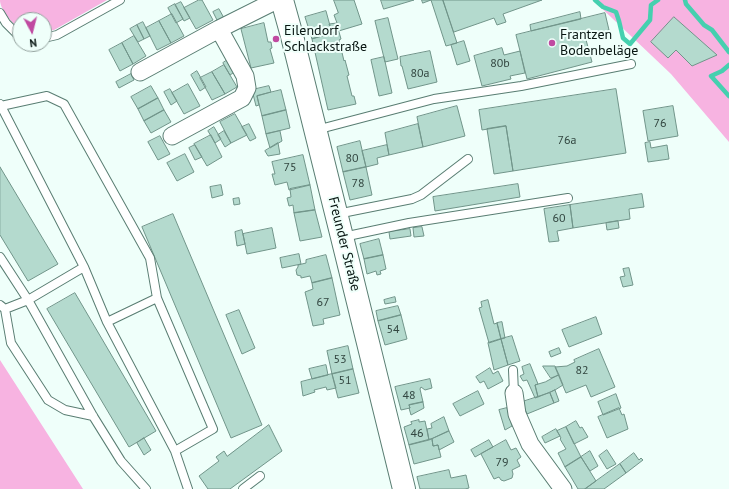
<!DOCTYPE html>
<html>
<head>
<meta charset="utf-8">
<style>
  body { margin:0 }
  #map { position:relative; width:729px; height:489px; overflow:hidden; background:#effffa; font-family:"PT Sans",sans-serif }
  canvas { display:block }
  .north { position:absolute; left:12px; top:12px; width:40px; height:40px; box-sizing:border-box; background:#effffa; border:1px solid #92a19d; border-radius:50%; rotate:173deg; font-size:11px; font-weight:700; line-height:16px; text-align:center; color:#071511 }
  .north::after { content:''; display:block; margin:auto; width:14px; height:18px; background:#c04aa1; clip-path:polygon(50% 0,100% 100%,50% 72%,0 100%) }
</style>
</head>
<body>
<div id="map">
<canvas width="729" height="489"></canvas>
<div class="north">N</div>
</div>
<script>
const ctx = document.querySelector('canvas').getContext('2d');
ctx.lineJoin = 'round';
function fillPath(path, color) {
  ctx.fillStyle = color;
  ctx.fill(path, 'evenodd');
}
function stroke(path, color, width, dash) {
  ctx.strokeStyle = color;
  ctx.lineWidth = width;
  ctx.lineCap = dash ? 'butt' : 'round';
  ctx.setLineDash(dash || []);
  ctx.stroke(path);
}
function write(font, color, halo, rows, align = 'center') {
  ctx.font = font + ' "PT Sans",sans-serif';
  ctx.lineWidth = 4;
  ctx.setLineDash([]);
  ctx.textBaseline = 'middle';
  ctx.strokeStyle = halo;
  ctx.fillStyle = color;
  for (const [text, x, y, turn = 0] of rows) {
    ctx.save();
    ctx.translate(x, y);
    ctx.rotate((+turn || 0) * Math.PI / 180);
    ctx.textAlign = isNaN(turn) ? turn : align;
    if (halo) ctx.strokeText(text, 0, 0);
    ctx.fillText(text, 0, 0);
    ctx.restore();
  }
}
fillPath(new Path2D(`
  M0,0h107l-53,30 -10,2v-12h-24l-1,9c-7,-7 -19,-19 -19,-29z
  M593,0h136v142l-58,-68z
  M0,360l83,129h-83z`), '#f7b3e1');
stroke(new Path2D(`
  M595,0l8,7 13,5 3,9 4,17 7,6 20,-24 1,-15 7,-5
  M685,0l1,4 18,21 8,5 17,22
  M729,65l-7,6 -11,5 18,20`), '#45d0af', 4.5);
const building = new Path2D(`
  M199,0h3l11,20 -17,9 -12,-21z
  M334,0h20l8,24 -30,9 -3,-9 8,-1 -3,-8 4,-2z
  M381,0h33l-30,9z
  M422,0h21l14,43 -11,3 -15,-46 -8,3z
  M443,0h99l-39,14 3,8 -9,3 -3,-7 -40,14z
  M181,2l9,16 -6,3 -9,-16z
  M175,4l8,15 -7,4 -8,-15z
  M219,9l5,9 -6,4 -5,-10z
  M326,11l6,22 -20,6 -7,-22z
  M580,12l1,7 -50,12 -1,-6z
  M605,13l4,17 -24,6 7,26 -65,17 -11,-44z
  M172,14l12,22 -13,7 -12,-22z
  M674,17l43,38 -25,11 -16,-16 -8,8 -17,-16z
  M388,18l10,41 -13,3 -10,-41z
  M159,21l12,22 -14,7 -11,-22z
  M143,22l7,14 -6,3 -7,-14z
  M264,23l4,19h3l1,6 -2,1 4,14 -23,5 -10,-39z
  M137,25l7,14 -6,3 -8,-13z
  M339,32l2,7 -2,1 5,21 1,-1 4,15 -2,1 5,20h2l2,8 -28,6 -16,-71z
  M134,36l12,20 -13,8 -11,-21z
  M464,41l6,20 -13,4 -6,-20z
  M122,43l11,21 -13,7 -11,-21z
  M502,48l2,7 16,-4 5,22 -15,3 1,3 -29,7 -8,-30z
  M430,51l7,31 -29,7 -6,-23h-1l-1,-9z
  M384,57l8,36 -13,3 -8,-36z
  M229,59l7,12 -6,4 -7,-12z
  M224,65l13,22 -12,7 -13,-22z
  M197,71l9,16 -6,4 -9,-16z
  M212,72l13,22 -13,6 -12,-22z
  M131,74l3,6 -15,8 -3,-6z
  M188,84l12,22 -16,8 -12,-21z
  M151,86l7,12 -20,11 -7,-12z
  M269,86l2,6 -14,4 2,9 -3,1 -4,-16z
  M170,89l7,12 -6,4 -7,-13z
  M616,89l10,64 -113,18 -7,-45 -24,4 -3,-20z
  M281,90l5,20 -24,6 -5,-20z
  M158,98l6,12 -20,11 -6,-12z
  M457,106l8,30 -42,11 -6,-30z
  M673,106l5,30 -30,5 -5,-30z
  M164,110l7,12 -20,11 -7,-12z
  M286,110l4,18 -24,6 -4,-18z
  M235,114l12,21 -16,8 -11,-21z
  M249,124l7,14 -6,3 -8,-14z
  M418,124l5,23 -34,8 -4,-22z
  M506,126l7,45 -19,3 -7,-45z
  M214,127l7,12 -6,4 -7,-12z
  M224,131l7,12 -6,4 -7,-12z
  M280,131l2,10 -12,7 -4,-14z
  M211,135l11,22 -15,9 -13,-22z
  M160,136l10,18 -12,6 -10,-18z
  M360,141l6,26 -23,5 -6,-25z
  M650,142l1,6 16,-3 2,14 -21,3 -3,-19z
  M278,143l2,11 -12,2 -3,-5z
  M195,145l7,12 -7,3 -6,-12z
  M387,145l2,10 -12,3 1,6 -12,3 -4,-16z
  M185,154l9,18 -17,9 -10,-18z
  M303,155l7,30 -21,5 -2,-8 -12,3 -3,-11h3l-3,-12z
  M0,167l58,97 -30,17 -28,-46z
  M366,167l6,28 -22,5 -7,-28z
  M518,184l2,13 -85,14 -2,-14z
  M221,185l2,10 -11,3 -2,-11z
  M310,185l5,25 -21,3 -1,-8 -4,1 -2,-8 4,-1 -1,-8z
  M642,194l2,13 -15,2 1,10 -57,9 -3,-23z
  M239,198l1,6 -6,1 -1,-6z
  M570,205l3,23 -16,3 2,10 -10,1 -5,-33z
  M315,210l7,27 -22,4 -6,-28z
  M173,214l89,211 -31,13 -89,-211z
  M618,221l1,7 -12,2 -1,-7z
  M422,227l2,9 -10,1 -1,-9z
  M272,228l4,20 -29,6 -4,-20z
  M410,229l1,7 -21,3 -1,-7z
  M242,230l3,14 -8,2 -2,-14z
  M379,239l4,16 -19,4 -4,-15z
  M299,254l2,10 -19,4 -2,-10z
  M326,255l6,23 -20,5 -2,-7 -9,2v-2l-4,-1 -1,-5 2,-3v-2l8,-2v-3z
  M383,255l3,14 -6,2 1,3 -4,1 -1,-4 -9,3 -3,-15z
  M629,268l4,17 -10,2 -3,-10 5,-1 -2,-7z
  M332,278l8,37 -17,4 1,5 -11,2 -8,-34 8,-3 -1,-6z
  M75,293l81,138 -27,16 -82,-138z
  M395,297l1,5 -11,2 -1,-4z
  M488,300l6,24 3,-1 4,16 -12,4 -10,-35 3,-1 -1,-5z
  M398,306l3,9 -23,6 -2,-10z
  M239,310l16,38 -13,6 -16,-39z
  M401,315l6,24 -22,6 -7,-24z
  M596,317l6,17 -33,13 -7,-17z
  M502,322l3,16 -4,1 -4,-16z
  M512,336l8,25 -12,4 -7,-26z
  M501,339l7,26 -14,5 -6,-27z
  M348,346l5,23 -21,5 -5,-23z
  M559,348l2,5 -10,4 -2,-5z
  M599,349l16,38 -24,10 -5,-12 -20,8 -11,-26 12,-1 8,-4 -1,-2z
  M530,364l8,20 -3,1 3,12 -3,1 -8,-18 -4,1 -3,-5 4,-2 -2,-7z
  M326,365l2,10 -16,4 -3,-10z
  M543,366h12l4,9 -8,3z
  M490,368l3,6 5,-3 5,10 -15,8 -4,-8 -4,2 -4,-6z
  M353,369l6,24 -21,5 -6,-24z
  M332,374l4,14 -9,2 -1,-3 -12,3 1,2 -12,4 -2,-14z
  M559,375l4,10 -8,5 -17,7 -3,-12 10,-3z
  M430,379l2,9 -7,2 -4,-3 -1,2 3,13 -14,3 1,3 -9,2 -6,-23z
  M555,390l4,11 -5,2 -4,-10z
  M478,391l6,13 -24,12 -7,-12z
  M550,393l4,10 -27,11 -5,-12z
  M616,394l5,14 -18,7 -5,-13z
  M423,402l1,6 -13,7 -2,-7h1l-1,-3z
  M507,408l5,18 -7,4 -6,-20z
  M619,408l3,7 2,-1 4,15 -21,9 -9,-21z
  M444,417l5,14 -20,9 -2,-11 5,-1 -1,-4z
  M419,420v2l6,-1 4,19 -20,5 -5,-18 8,-3 -1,-2z
  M576,421l4,7 2,-1 6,10 -14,7 -8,-17z
  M269,425l13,26 -52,38h-22l-9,-13 20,-15 -3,-4 8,-6 3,5z
  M566,427l15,30 -16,10 -7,-14 8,-4 -6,-10 1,-1 -4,-7z
  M556,429l4,7 -15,7 -3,-6z
  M449,431l5,11 -15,8 -1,-5 -5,1 -1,-7z
  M144,438l7,12 -7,5 -7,-12z
  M432,439l1,7 5,-1 3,12 -27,7 -5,-19z
  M489,440l4,7 -18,10 -4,-7z
  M506,440l5,10 5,-2 5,9 -4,3 3,6 -8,4 1,4 -1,4 -8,3 -3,-1 -2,-3 -5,2 -13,-25z
  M607,450l9,14 -9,5 -8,-13z
  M590,451l8,15 -8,5 -9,-14z
  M634,453l5,7 2,-2 2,2 -17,13 -6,-9z
  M581,457l15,24 -11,8h-7l-13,-22z
  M620,464l6,9 -22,16h-19z
  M449,470l2,8 15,-3 3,13 -4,1h-45l-3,-12z`);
fillPath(building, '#b4dace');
stroke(building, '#71958a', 1);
const service = new Path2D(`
  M0,13l6,10 12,12h2
  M44,38l13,-3 63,-35
  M0,104l84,163 23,55 68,129 13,38
  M1,106l46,-10 17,8 86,154 7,40
  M316,130l118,-31 87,-13 110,-22
  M337,214l75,-15 9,-4 47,-36
  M343,237l66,-14 159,-25
  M0,257l28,43 65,116 28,45 25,28
  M0,305l5,4 6,34 37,57 17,10 28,6
  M5,309l23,-9 56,-33
  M107,322l50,-24 56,131 -38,22
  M513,370l1,23
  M243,489l17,-13`);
const minor = new Path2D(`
  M140,72l79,-43 58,-29
  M172,136l70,-38 5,-10 -2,-12 -26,-47
  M514,393l3,21 13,30 33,45`);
const secondary = new Path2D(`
  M282,0l10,36 50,201 62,252`);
stroke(service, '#597d72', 10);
stroke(minor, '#597d72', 19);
stroke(secondary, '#597d72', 24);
stroke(service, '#fff', 8);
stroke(minor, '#fff', 17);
stroke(secondary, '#fff', 22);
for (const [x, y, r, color] of [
  [276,39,4,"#c04aa1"],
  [552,43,4,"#c04aa1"]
]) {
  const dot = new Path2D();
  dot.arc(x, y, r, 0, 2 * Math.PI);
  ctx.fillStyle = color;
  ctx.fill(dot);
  stroke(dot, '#effffa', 1.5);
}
write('12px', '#324640', null, [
  ["80b",500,64],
  ["80a",420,74],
  ["76",660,124],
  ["76a",567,141],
  ["80",352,159],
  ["75",290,168],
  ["78",358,184],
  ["60",559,219],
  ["67",323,303],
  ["54",393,330],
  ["53",340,360],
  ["82",582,371],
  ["51",345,381],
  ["48",409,396],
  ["46",417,434],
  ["79",502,463]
]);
write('14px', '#071511', '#effffa', [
  ["Eilendorf",284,31],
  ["Schlackstraße",284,47],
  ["Frantzen",560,35],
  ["Bodenbeläge",560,51]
], 'left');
write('14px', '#071511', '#effffa', [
  ["Freunder Straße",344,244,76]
]);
</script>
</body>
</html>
